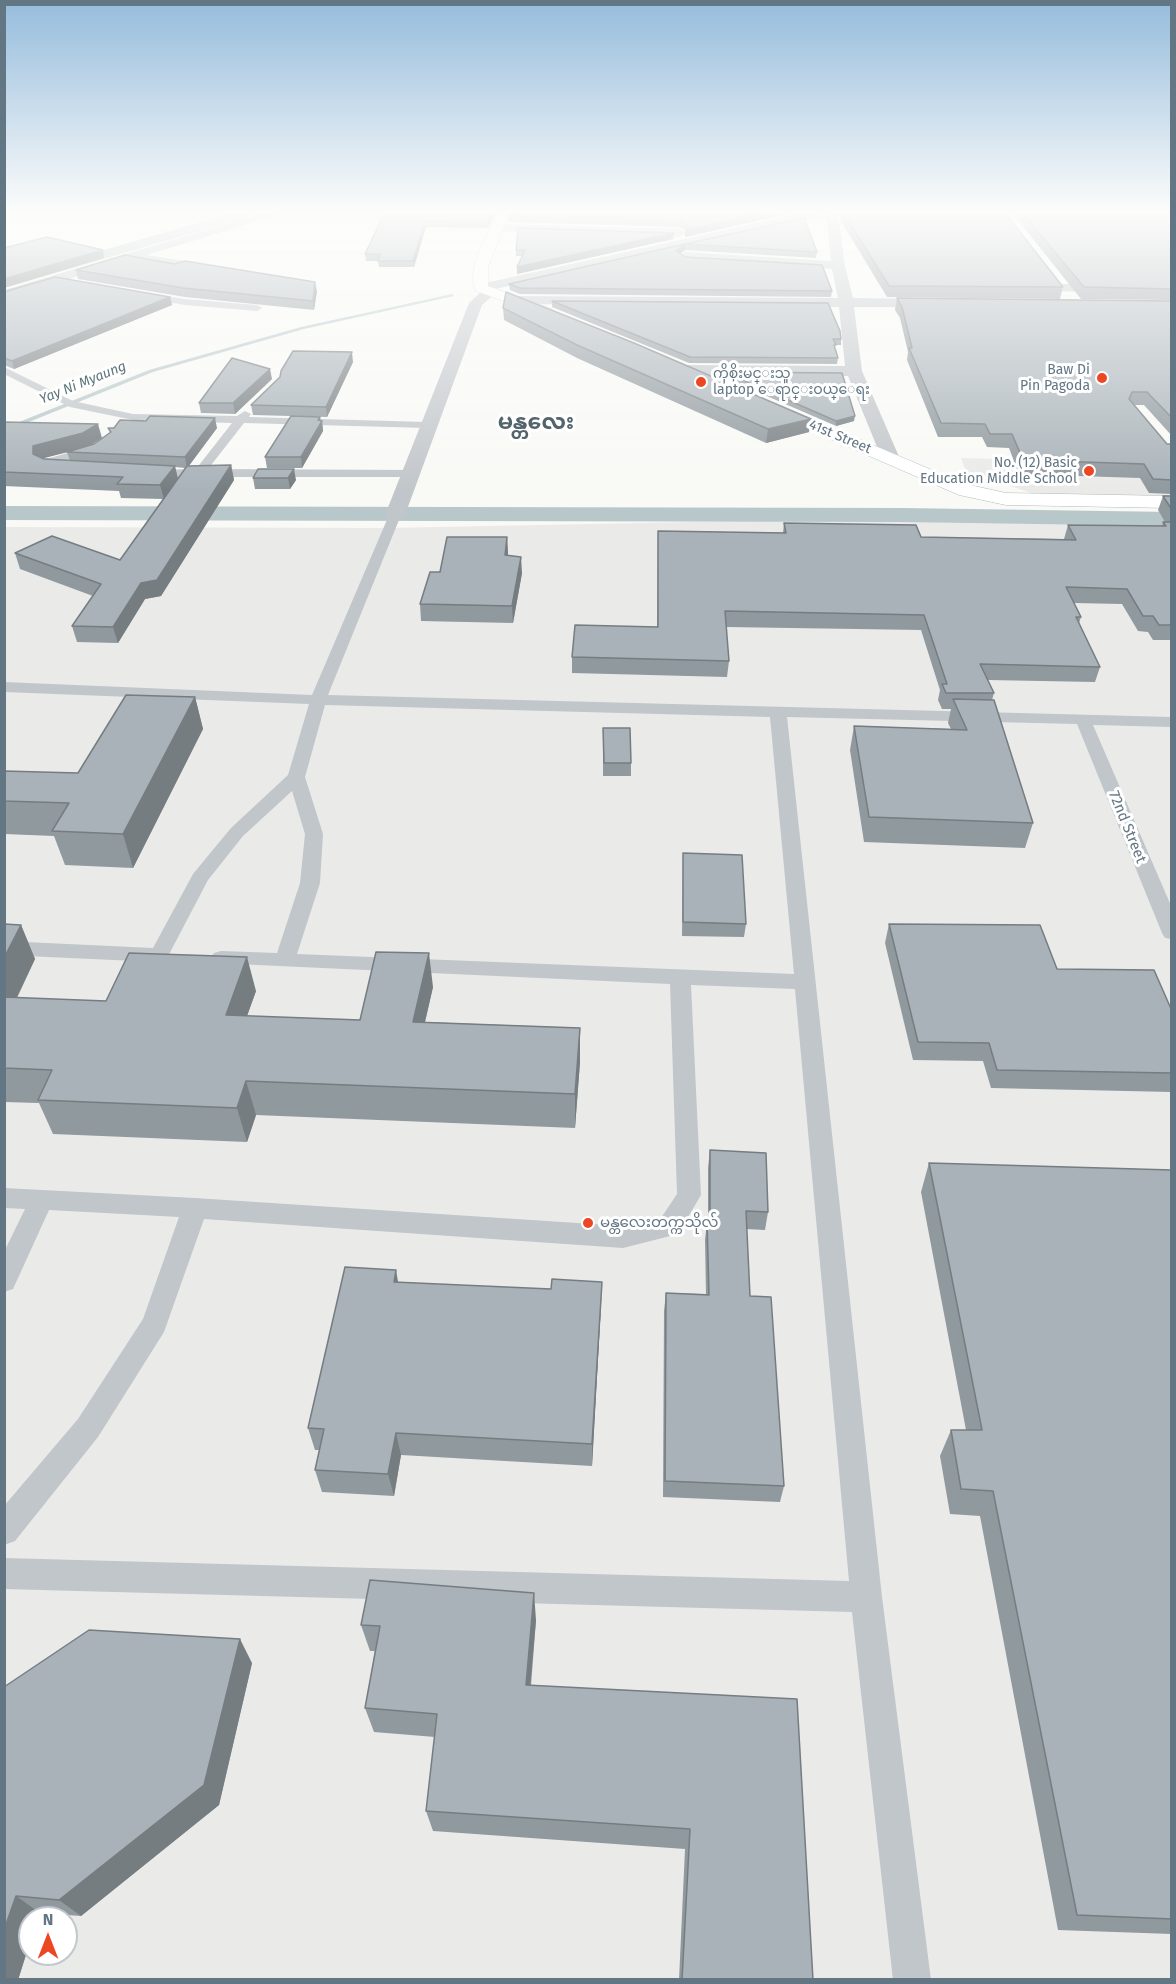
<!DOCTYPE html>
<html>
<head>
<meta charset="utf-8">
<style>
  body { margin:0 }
  #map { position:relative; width:1176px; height:1984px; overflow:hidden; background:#f9f9f6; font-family:"Fira Sans",sans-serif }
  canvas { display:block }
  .frame { position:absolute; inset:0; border:6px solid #627683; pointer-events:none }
  .north { position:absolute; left:18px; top:1906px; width:60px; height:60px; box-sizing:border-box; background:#fff; border:2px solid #c0c8cd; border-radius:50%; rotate:0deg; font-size:16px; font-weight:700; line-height:24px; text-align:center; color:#627683 }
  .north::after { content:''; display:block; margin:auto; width:21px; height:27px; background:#ec4622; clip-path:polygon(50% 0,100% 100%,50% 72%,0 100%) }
</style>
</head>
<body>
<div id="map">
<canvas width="1176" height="1984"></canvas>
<div class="frame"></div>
<div class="north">N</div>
</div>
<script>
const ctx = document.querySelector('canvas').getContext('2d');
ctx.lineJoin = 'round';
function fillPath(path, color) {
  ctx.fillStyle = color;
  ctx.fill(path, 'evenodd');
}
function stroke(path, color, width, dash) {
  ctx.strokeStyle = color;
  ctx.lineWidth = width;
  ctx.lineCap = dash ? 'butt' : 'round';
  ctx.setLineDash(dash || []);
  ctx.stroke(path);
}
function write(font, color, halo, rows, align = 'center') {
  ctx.font = font + ' "Fira Sans","Noto Sans Myanmar",sans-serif';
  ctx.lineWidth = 6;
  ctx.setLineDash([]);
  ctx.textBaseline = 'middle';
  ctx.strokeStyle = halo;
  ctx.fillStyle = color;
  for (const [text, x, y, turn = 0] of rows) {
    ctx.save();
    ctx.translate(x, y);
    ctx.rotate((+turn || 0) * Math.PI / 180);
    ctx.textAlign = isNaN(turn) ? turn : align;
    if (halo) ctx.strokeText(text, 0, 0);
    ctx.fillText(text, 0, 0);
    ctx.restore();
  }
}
fillPath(new Path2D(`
  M961,458l205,4 5,8v30l-128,-3 -77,-26z
  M996,516l175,2v1461l-1166,1v-1453l383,1zM30,1918h36v36h-36z`), '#eaeae9');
fillPath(new Path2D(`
  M452,294l2,2 -150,33 -151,43 -149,60v-4l145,-58 152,-43z`), '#b8c7ca');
fillPath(new Path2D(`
  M228,214h21l-1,3 -244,71v-9z
  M4,506l898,2 270,4v14l-270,-4 -898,-2z`), '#b8c7ca');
const primary = new Path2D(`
  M497,214h12l-21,53v19l64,23 2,3 -2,3h-10l-66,-24c-11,-22 12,-56 21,-77z
  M769,401l196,83 41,9 166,3v12l-166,-3 -47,-10 -196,-85 -3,-4 3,-4z`);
stroke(primary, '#b4babe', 1);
fillPath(new Path2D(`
  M135,253l68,11 4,3 -4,3 -71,-12 -1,-2z
  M141,292l44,7 72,6 5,3 -5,3 -72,-6 -47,-8v-4z
  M4,367l69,34 60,13 104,2 8,-5 6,3 -2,3 178,5 6,3 -6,3 -183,-5 -36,46 205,1 2,3 -6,4h-260l-6,-4 2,-3 51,-1 36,-46 -99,-3 -63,-13 -66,-33z
  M96,445l6,3 -2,2 -44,14 6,1v6h-8l-17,-7 2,-3z
  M395,511l6,4 -73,180 844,22v10l-79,-2 79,183v31l-7,-1 -3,-5 -85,-209 -290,-7 95,880 49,383h-38l-41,-368 -848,-23v-31l845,23 -54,-592 -104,-4 10,210 -23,39 -55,14 -419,-29 -40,113 -66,105 -83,104 -11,4v-39l74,-87 65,-100 36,-102 -130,-7 -36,79 -9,3v-40l21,-43 -21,-1v-20l191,10 428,28 38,-8 16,-24 -7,-210 -456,-21 -3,-5 3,-5 7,-2 56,2 23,-70 5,-49 -13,-43 -49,45 -35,44 -42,80 -9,2 -153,-7v-14l149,7 40,-74 38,-46 57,-53 21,-71 -305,-12v-10l308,13 77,-180zM325,705l445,12 24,257 -497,-20 23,-71 3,-49 -18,-57z`), '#c1c6ca');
fillPath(new Path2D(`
  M260,214h20l-276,85v-9z
  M797,214h24l-6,4 -320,71 2,3 -15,13 -77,210 -3,4h-14l-3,-4 84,-212 12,-11 -7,-4 2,-3z
  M826,214h12l7,52 8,32 89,1 7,4 -7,4h-88l8,64 38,88 -2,4h-14l-2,-4 -34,-83 -161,-1 -8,-5 8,-5 158,1 -6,-59 -324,-3 -7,-4 7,-4 323,2 -6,-29 -147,-9 -7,-4 7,-4 146,9z
  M498,224l182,5 6,4 -6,4 -186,-6 -2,-3 2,-3z
  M1017,283l155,3v8l-160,-4 -2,-3 2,-3z`), '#c1c6ca');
fillPath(primary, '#fff');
fillPath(new Path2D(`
  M384,214h112l-8,14 -62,-1 -12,40h-35l-1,-6h-12l-1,-7z
  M508,214h279l-102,23v-7l-5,-3 -172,-5z
  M840,214h166l57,73 -3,12 -173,-2 -46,-76z
  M1013,214h159v86l-91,-1z
  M804,218l13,34 -1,6 -131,-8 -5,4 5,3 147,34 -1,6 -311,-3 -10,-4 -1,-6z
  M673,239l-156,35 5,-18h-6v-6z
  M174,264l143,27 -3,19 -129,-13 -107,-18 -2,-9z
  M4,292l166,5 2,8 -158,64 -10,-4z
  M897,298l275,3v135l-28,-31h-10l33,39h5v50l-23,-1 -9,-15 -121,-4 -10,-26 -22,-1 -5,-10h-44l-31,-77 1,-8 -8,-34 -5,-8z
  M552,301l289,38v6h-6v4l3,9 -1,6 -148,-1 -137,-56z
  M503,308l308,111 -2,13 -43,11 -189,-85 -73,-38z
  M353,362l-26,55 -74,-2 -2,-10z
  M724,372l130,49 -18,5 -113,-49z
  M272,379l-37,35 -34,-1 -2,-10z
  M321,420l1,1 1,10 -21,37h-35l-2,-11z
  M4,422l98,16 -13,8 5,-2 16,-11 -2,-5h109l-28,38 42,-1 3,15 -73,116 -16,3 -27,44 -41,-1 -5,-16 21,-30 -73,-27 -5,-16 105,7 43,-61 -42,-1 -2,-7 -115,-5zM67,452l3,9 -28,-3zM175,467l10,1 -7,10z
  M258,469l38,11 -6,9h-35l-2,-11z
  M1163,496h9v144h-19l-5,-8 -10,-1 -16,-27 -48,-1 7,14 -2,6 21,44 -5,15 -107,-2 6,13 -2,7 41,123 -8,25 -161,-6 -14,-92 4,-24 97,3 -3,-6 3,-14h-9l-4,-9 2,-10 -19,-60 -195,-3 3,34 -2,16 -155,-4v-16l85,-30 1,-96 125,2 1,-10 137,14 143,2 4,-14 94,1 1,-4h2l-7,-12z
  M507,537l1,18 14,18 -9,50 -92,-2 -1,-17 20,-32z
  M195,697l8,32 -70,139 -68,-3 -11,-29 -50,-2v-63l74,2z
  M603,728l28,35v13h-28z
  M683,853l63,71 -2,13 -62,-1z
  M4,924l17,1 14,34 -18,39 89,3 150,-10 -9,25 113,4 73,-33 -8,35 155,6v34l-5,66 -319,-13 -9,27 -194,-8 -14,-31 -35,-1z
  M889,924l168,45 115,42v81l-181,-4 -8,-27 -70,-1 -28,-117z
  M710,1150l58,62 -3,18 -19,-1 4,67 34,190 -4,16 -117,-5 1,-186 2,-18 40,1 -1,-54 2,-18h1v-54z
  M929,1163l243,7v764l-114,-4 -78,-414 -30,-2 -10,-58 11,-26h15l-45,-238z
  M398,1282l203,23 -9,161 -191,-11 -7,41 -72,-4 -7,-22 5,-20h-5l-7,-22z
  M536,1620l-5,66 266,13 16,281h-134l6,-131 -252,-18 -7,-20 9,-74 -61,-5 -9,-24 10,-57h-5l-9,-26z
  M252,1663l-33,142 -138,111 -41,-3 -2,5h-8v24l-12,38h-14v-293z`), '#90999e');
fillPath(new Path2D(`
  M492,214h4l-8,14 -1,-6z
  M759,214h28l-102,23v-7z
  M425,221l1,6 -12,40 -1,-6z
  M674,233l-1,6 -156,35v-7z
  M685,244v6l-9,7v-6z
  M103,250l1,8 -100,30v-9z
  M315,282l2,9 -3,19 -1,-9z
  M170,297l2,8 -158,64 -2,-8z
  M352,352l1,10 -26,55 -1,-10z
  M270,369l2,10 -37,35 -2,-11z
  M855,416l-1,5 -18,5v-5z
  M320,417l1,5 1,-1 1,10 -21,37 -1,-11z
  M215,418l2,10 -30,40 -2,-11z
  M811,419l-2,13 -43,11 2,-14z
  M98,424l4,14 -15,9 -50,13 -4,-6v-8z
  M231,465l3,15 -73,116 -16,3 -27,44 -5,-16 28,-44z
  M175,466l3,14 -14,19 -4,-14z
  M294,469l2,11 -6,9 -2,-11z
  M507,537l1,16 -2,18 -1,-16z
  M521,557l1,16 -9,50 -1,-17z
  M195,697l8,32 -70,139 -10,-34z
  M21,925l14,34 -31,65v-66z
  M429,953l4,34 -16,69 -4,-34z
  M247,957l9,34 -21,58 -9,-34z
  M580,1028v34l-5,66v-34z
  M246,1081l10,34 -9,27 -10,-34z
  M396,1270l4,23 -6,-11z
  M602,1282l-1,23 -9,161v-22z
  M396,1433l5,22 -7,41 -6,-22z
  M534,1593l2,27 -8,90 -2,-25z
  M240,1639l12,24 -33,142 -138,111 -22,-16z
  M16,1896l24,17 -2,5h-8v24l-12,38h-14v-50z`), '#767d81');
const building = new Path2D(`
  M384,214h108l-5,8 -62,-1 -12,40h-35l2,-7h-15z
  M508,214h251l-74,16 3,-4 -8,-6 -172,-4z
  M844,214h162l57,73 -174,-1z
  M1023,214h149v75l-88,-2z
  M804,218l13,34 -132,-8z
  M518,228l156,5 -157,34 8,-17h-9z
  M47,237l56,13 -99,29v-31z
  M685,244l-9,7 9,6 137,8 10,26 -312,-3 -11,-4z
  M125,255l49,9 11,-3 130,21 -2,19 -130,-13 -107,-18z
  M55,277l115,20 -158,64 -8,-3v-66z
  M506,292l128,51 177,76 -43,10 -191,-84 -74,-37z
  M897,298l275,3v117l-25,-26h-15l-3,7 38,45h5v36l-19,-1 -9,-15 -121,-4 -11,-26h-22l-5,-10 -44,-1 -32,-75h3l-10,-41z
  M552,301l276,2 12,28 1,8h-8l3,6h-2l4,13 -148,-1z
  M293,351l59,1 -26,55 -75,-2 29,-28 1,-6z
  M232,358l38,11 -37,34h-34z
  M724,372l118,1 13,43 -19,5z
  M150,416l65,2 -30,39 -118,-5 27,-8 17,-12 -3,-4h6l6,-8 26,1z
  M291,416l29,1 -2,3 4,1 -21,36h-36z
  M4,422l94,2 -15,9 -50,13v8l11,5 131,7 -15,19 -43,-1 6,-7 -119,-5z
  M231,465l-74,115 -16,3 -28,44 -41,-1 29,-42 -86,-31 37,-17 68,24 67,-94z
  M258,469h36l-6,9h-35z
  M1163,496h9v14z
  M1163,522h9v103h-13l-6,-9h-10l-16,-27 -61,-2 15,30h-5l24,50 -120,-3 14,29h-48l-4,-9h5l-23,-69 -199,-4 4,50 -157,-4 3,-32 83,2v-96l128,2 -2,-10 132,2 5,12 155,3 -8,-15 98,1z
  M447,537h60l-2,18 16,2 -9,49 -92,-2 10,-32h10z
  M126,695l69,2 -72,137 -71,-3 17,-28 -65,-2v-30l74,2z
  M953,699l41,1 39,123 -164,-6 -15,-91 113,4z
  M603,728h27l1,35h-27z
  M683,853l59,2 4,69 -63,-2z
  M4,924l17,1 -17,33z
  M889,924l151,1 17,44 97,1 18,41v62l-175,-3 -8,-27 -71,-1z
  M376,952l53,1 -16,69 167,6 -5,66 -329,-13 -9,27 -199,-8 14,-30 -48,-2v-71l102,4 23,-48 118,4 -21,58 134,5z
  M710,1150l56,3 2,59 -22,-1 4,85 21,1 13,189 -119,-5 1,-188 43,2 -2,-73h3z
  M929,1163l243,7v749l-95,-4 -84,-424 -32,-2 -10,-59h31z
  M345,1267l51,3 -2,12 157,7 1,-10 50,3 -10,162 -196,-11 -8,41 -73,-4 9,-41 -16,-1z
  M370,1580l164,13 -8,92 271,14 16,281h-131l8,-151 -264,-18 11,-97 -72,-6 15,-82 -19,-1z
  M89,1630l151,9 -36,146 -145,115 -43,-4 -12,34v-243z`);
fillPath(building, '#a8b2b8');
stroke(building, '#767d81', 1.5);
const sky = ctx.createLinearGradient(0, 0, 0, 492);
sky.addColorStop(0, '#95bcdc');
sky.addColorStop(0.43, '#fcfcfb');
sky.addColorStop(1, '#fcfcfb00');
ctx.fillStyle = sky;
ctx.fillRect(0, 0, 1176, 492);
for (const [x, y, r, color] of [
  [1102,378,6,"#ec4622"],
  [701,382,6,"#ec4622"],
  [1089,471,6,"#ec4622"],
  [588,1223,6,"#ec4622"]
]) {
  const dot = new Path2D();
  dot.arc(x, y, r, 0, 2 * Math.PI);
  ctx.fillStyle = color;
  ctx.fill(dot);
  stroke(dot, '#fff', 2);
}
write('14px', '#627683', '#fff', [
  ["Baw Di",1090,370],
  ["Pin Pagoda",1090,386],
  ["ကိုစိုးမင္းသူ",713,374,"left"],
  ["laptop ေရာင္းဝယ္ေရး",713,390,"left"],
  ["No. (12) Basic",1077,463],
  ["Education Middle School",1077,479]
], 'right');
write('italic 14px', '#5d767c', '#fff', [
  ["Yay Ni Myaung",83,383,-22]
]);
write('14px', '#627683', '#fff', [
  ["41st Street",840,437,23]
]);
write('15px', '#627683', '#fff', [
  ["72nd Street",1127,827,68]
]);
write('15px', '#627683', '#fff', [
  ["မန္တလေးတက္ကသိုလ်",600,1223]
], 'left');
write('bold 22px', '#54646d', '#fff', [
  ["မန္တလေး",536,423]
]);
</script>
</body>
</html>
